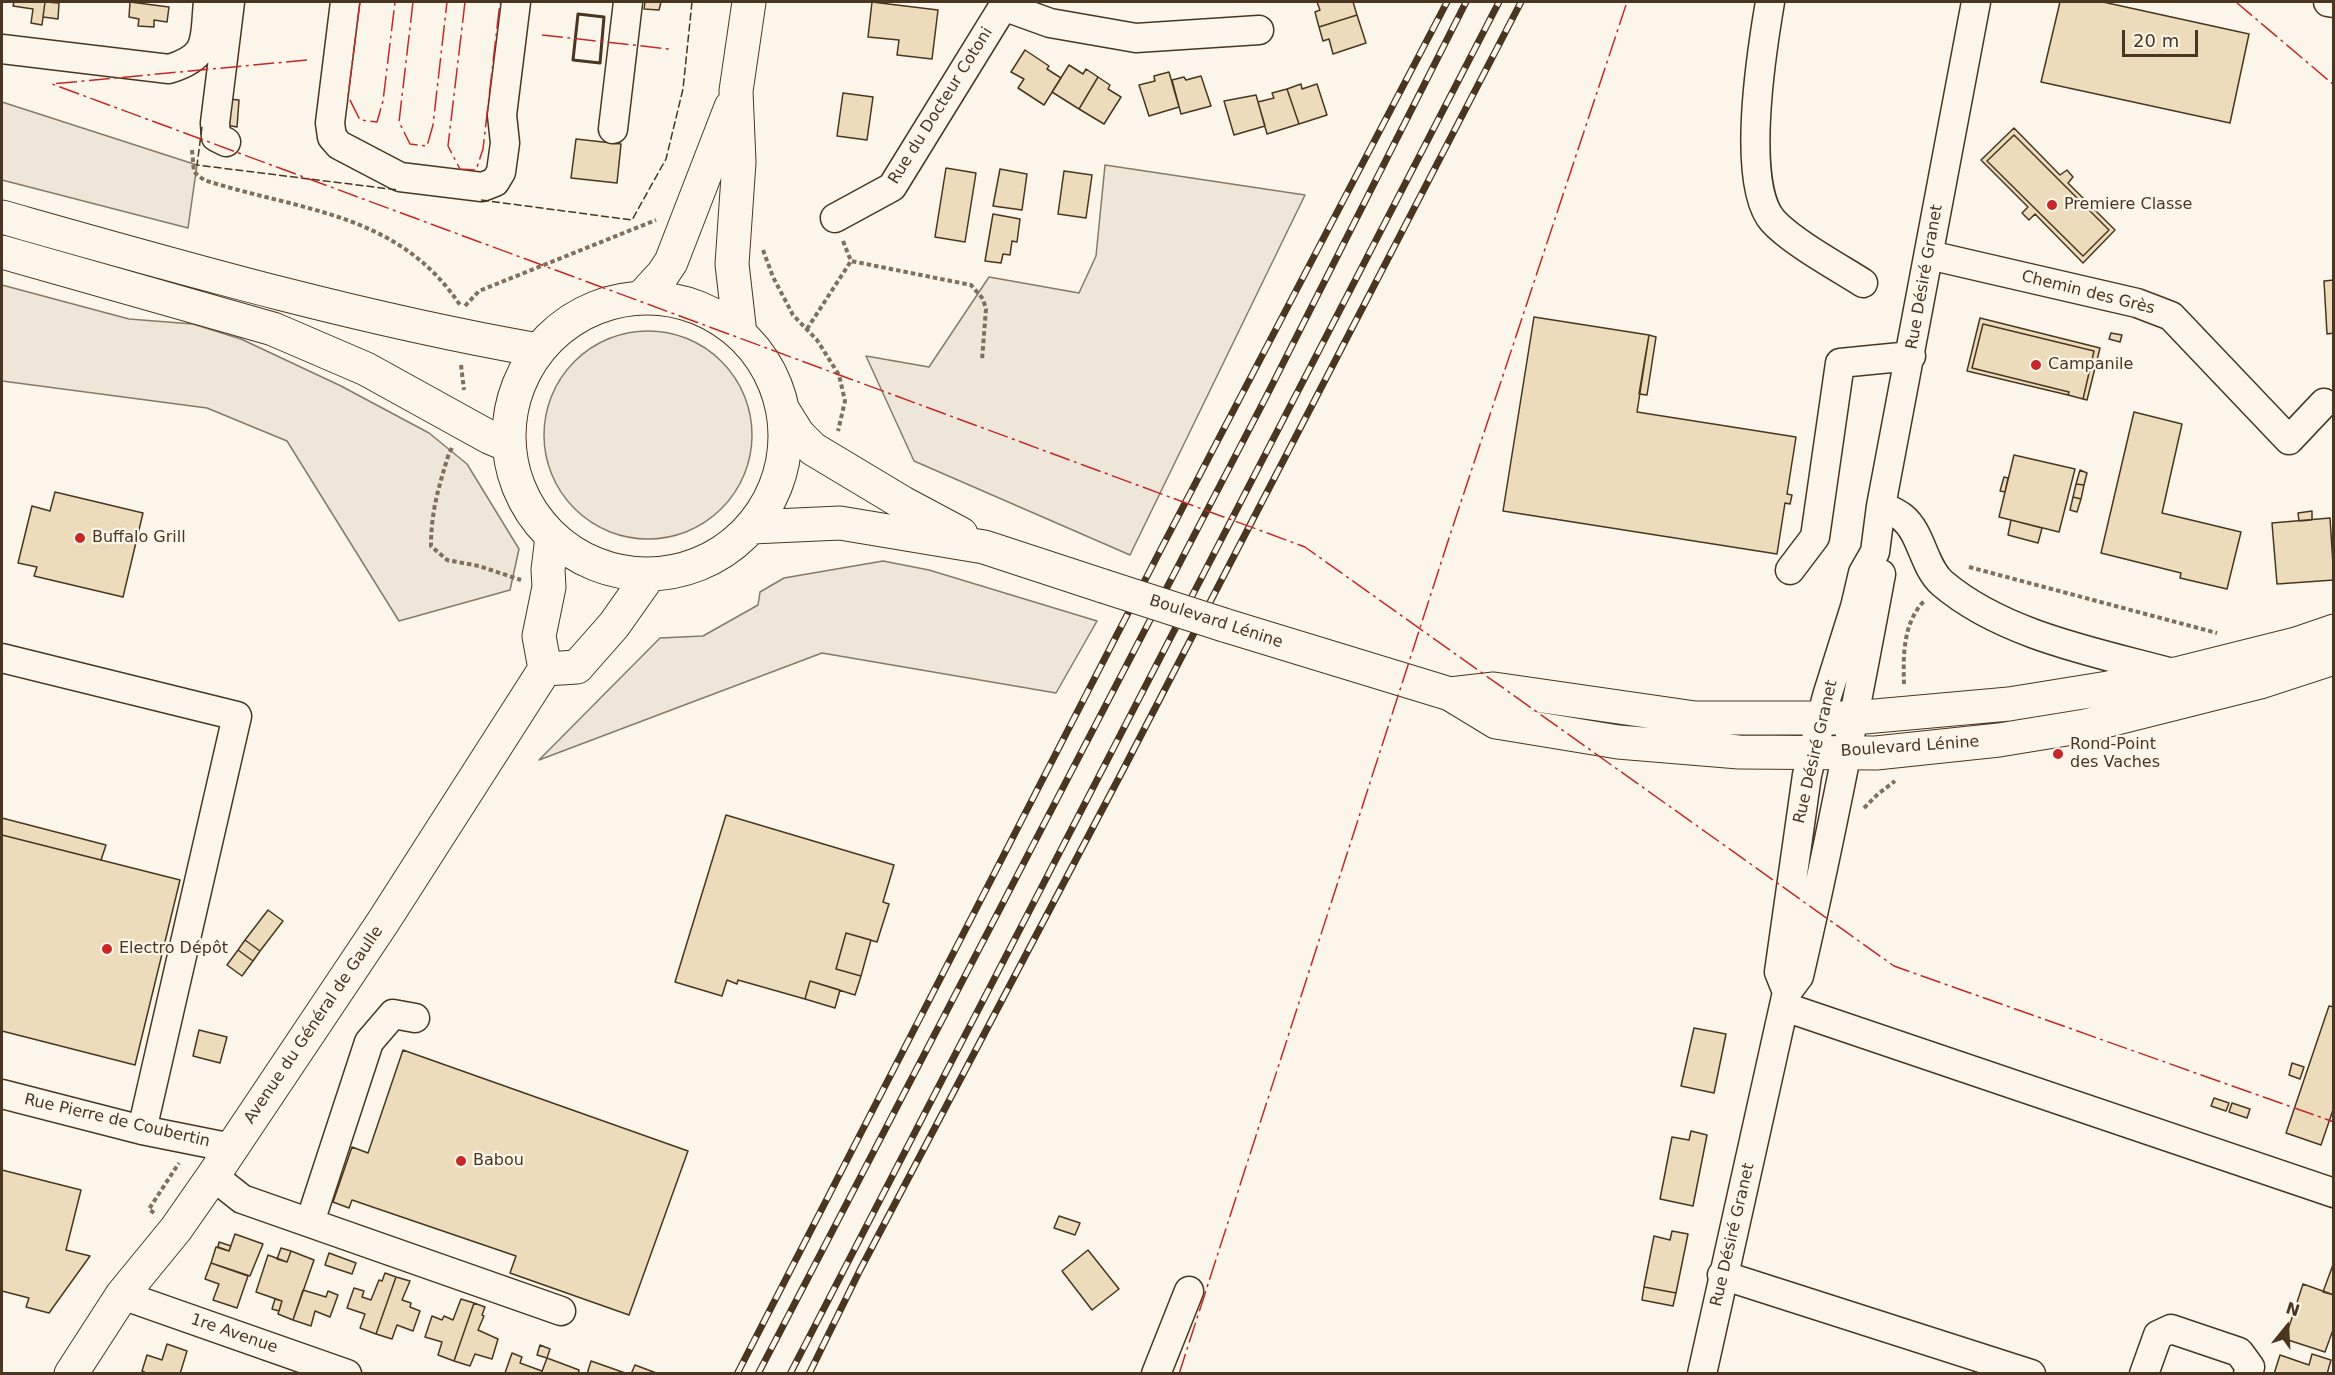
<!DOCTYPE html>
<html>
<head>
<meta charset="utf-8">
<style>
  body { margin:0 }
  #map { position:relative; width:2335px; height:1375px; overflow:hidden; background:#fbf6e9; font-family:"DejaVu Sans",sans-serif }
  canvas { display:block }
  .frame { position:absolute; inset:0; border:3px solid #4a3520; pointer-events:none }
  .north { position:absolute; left:2257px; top:1297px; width:60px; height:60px; -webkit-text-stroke:4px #fbf6e9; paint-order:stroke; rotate:18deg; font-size:16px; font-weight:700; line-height:24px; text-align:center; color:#4a3520 }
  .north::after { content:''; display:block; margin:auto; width:21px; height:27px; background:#4a3520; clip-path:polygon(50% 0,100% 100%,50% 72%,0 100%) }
  .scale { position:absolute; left:2122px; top:30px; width:76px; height:27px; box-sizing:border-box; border:3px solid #4a3520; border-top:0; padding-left:8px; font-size:18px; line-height:21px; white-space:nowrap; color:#4a3520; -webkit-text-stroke:4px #fbf6e9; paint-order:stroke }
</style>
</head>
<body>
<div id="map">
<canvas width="2335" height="1375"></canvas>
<div class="frame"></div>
<div class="north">N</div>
<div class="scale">20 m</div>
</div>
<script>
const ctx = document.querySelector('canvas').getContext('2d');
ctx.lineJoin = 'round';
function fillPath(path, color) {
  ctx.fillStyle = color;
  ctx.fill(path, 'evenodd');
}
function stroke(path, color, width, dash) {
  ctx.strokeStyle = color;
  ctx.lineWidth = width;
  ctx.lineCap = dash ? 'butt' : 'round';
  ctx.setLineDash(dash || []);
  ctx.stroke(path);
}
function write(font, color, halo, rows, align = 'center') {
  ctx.font = font + ' "DejaVu Sans",sans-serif';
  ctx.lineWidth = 4.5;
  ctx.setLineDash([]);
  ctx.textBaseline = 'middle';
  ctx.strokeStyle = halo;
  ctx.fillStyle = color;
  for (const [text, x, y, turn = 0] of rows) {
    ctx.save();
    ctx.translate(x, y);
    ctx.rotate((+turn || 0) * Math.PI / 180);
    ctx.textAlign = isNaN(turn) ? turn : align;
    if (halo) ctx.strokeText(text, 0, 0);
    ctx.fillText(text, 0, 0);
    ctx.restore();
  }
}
const green = new Path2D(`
  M2,102l195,63 -9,63 -186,-48z
  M1105,165l200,30 -175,360 -216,-94 -48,-105 63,11 60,-90 90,16 17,-37z
  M2,285l127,34 64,5 48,15 100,47 88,47 38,31 52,85 -9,41 -111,31 -112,-180 -80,-33 -205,-27z
  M544 435a104 104 0 1 1 208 0a104 104 0 1 1-208 0Z
  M883,561l46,9 168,51 -41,72 -234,-40 -283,107 121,-122 43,-2 55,-31 2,-13 24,-14z`);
fillPath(green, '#ede6d9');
stroke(green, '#887966', 1.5);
const building = new Path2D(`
  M14,2h31l-3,23 -11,-2 2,-14 -20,-3z
  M45,2l14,1 -1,16 -15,-2z
  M130,2l39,5 -2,15 -13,-2v7l-16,-1 1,-7 -10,-2z
  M645,2h16l-2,8 -15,-1z
  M872,2l66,8 -6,49 -35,-4 2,-15 -31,-3z
  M1317,2h36l4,13 -38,12 -4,-15 5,-2z
  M2060,2h43l146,32 -19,89 -189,-41z
  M1357,15l9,28 -33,11 -4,-15 -6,2 -4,-14z
  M1025,50l24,16 -2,3 14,9 -17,27 -26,-17 6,-9 -13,-7z
  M1069,65l14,9 3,-5 12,8 -19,32 -27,-17z
  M1169,72l10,35 -30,9 -10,-31 16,-4 -1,-5z
  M1201,76l10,30 -30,8 -9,-34 12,-3 2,3z
  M1098,77l12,8 -2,4 13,8 -17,27 -25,-15z
  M1301,84l1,5 15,-5 10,31 -28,9 -12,-35z
  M1287,89l12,35 -32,10 -9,-32 16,-4 -2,-5z
  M843,93l30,4 -6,43 -30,-4z
  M1256,95l9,31 -31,9 -10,-34z
  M228,99l11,1 -2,27 -11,-2z
  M2014,128l46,47 7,-5 6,7 -5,6 47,47 -32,33 -48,-49 -6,6 -7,-7 6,-6 -47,-47zM2014,135l95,95 -26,26 -96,-95z
  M2014,135l95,95 -26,26 -96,-95z
  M576,139l45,5 -4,39 -46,-5z
  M946,168l30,5 -11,69 -30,-5z
  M1000,169l27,5 -5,36 -29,-4z
  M1064,171l28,4 -6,43 -28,-4z
  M993,214l27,5 -3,23 -5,-1 -2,14 -7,-1 -2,9 -16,-2z
  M2334,280v53l-7,1 -3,-53z
  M1534,317l115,18 -12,77 159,25 -9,57 5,1 -2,9 -5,-1 -8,51 -274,-43z
  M1980,318l120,30 -13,52 -4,-1 11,-48 -111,-27 -11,44 97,24 -1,3 -101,-24z
  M1983,324l111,27 -11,48 -15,-4 1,-3 -97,-24z
  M2111,333l11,2 -2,7 -11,-3z
  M1649,335l7,2 -9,58 -8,-1z
  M2134,412l48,12 -20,89 79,19 -14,57 -47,-11 1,-5 -80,-20z
  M2014,455l61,14 -16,63 -60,-15z
  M2080,470l7,3 -3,12 -8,-1z
  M2004,477l4,1 -3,14 -5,-1z
  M2076,484l8,1 -3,14 -8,-2z
  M55,492l88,21 -20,84 -89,-21 3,-9 -19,-4 14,-57 18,5z
  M2073,497l8,2 -4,13 -7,-2z
  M2312,511v9l-13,1 -1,-8z
  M2330,518l4,62 -57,4 -5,-61z
  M2011,520l31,8 -4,15 -30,-8z
  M726,815l168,50 -11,37 6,2 -12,38 -31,-9 -10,36 25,7 -6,19 -45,-14 -5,18 -67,-19 -1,4 -10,-4 -5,16 -47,-14z
  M2,818l104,27 -5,15 -99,-25z
  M2,835l178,45 -45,185 -133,-34z
  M268,910l15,11 -23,30 -15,-11z
  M846,933l25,7 -10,36 -25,-7z
  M245,940l15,11 -7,10 -15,-11z
  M238,950l15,11 -11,15 -15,-11z
  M810,981l30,9 -5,18 -30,-9z
  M2329,1006l5,1v100l-13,38 -35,-12z
  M1694,1028l32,6 -12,59 -33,-7z
  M199,1030l28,7 -7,26 -27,-7z
  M403,1050l285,101 -59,164 -119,-42 6,-17 -164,-56 -3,8 -16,-6 19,-55 16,6z
  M2292,1063l12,4 -4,12 -11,-4z
  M2214,1098l15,5 -3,8 -15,-5z
  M2232,1103l18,6 -3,9 -18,-6z
  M1691,1131l16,4 -14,71 -33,-7 12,-62 17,3z
  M2,1170l79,20 -15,60 24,6 -41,57 -23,-6 3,-9 -27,-7z
  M1059,1216l21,7 -5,12 -21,-7z
  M1672,1231l16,3 -12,59 -32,-6 10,-51 16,4z
  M235,1234l28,10 -13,32 -39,-13 5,-16 13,4z
  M219,1242l12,4 -2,5 -11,-4z
  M281,1248l10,3 -4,11 -10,-3z
  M1088,1250l31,39 -27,21 -30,-39z
  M291,1251l23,9 -21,60 -15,-6 4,-13 -26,-9 12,-37 19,7z
  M329,1253l27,10 -4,11 -27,-9z
  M2334,1262v33l-11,-3z
  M211,1263l37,13 -11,32 -24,-8 6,-16 -14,-5z
  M385,1273l11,4 -20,57 -16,-6 5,-14 -18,-6 7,-20 10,3 -2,6 9,3 8,-20 3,1z
  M396,1277l14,4 -8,19 9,3 -1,4 10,4 -7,20 -16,-6 -5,14 -16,-5z
  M2303,1284l31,11v32l-9,25 -40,-13z
  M1644,1287l32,6 -3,13 -31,-6z
  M303,1290l23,7 2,-6 10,4 -8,22 -15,-6 -4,15 -18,-6z
  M275,1299l7,2 -3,10 -7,-2z
  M461,1299l13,4 -20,58 -16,-6 4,-13 -17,-5 7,-21 10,4 2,-4 9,4z
  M474,1303l11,4 -3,8 2,1 -6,14 20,9 -6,20 -17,-5 -5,12 -16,-5z
  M167,1344l20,7 -7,23h-32l-6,-3 5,-16 15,5z
  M540,1345l10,4 -3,9 -10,-3z
  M512,1353l10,4 -2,6 22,8 -1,3 -36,-1z
  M2312,1354l19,6 -4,14h-53l6,-19 29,10z
  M547,1358l32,12 -1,4h-37z
  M591,1361l37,13h-41z
  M635,1365l24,9h-28z`);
fillPath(building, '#ecdcbc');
stroke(building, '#4a3520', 1.5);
const minor = new Path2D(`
  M345,2l-15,121 2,14 7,8 61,32 82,10 13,-5 6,-10 4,-29 -3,-28 14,-113
  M1770,2c-8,47 -30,182 3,219 19,21 65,46 90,62
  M2328,2l6,1
  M1003,6l47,17 86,15 123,-8
  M2,49l167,20c42,-13 35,-29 39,-67
  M613,129l15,-127
  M226,142l-10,-5 -1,-14 15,-121
  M835,218l57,-31 114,-185
  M1929,255l208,48 34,13 118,124 35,-37
  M1881,506c7,3 15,6 21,11 20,16 21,49 40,66 62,53 157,70 234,91
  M1790,570l25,-33 25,-174 71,-7
  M2,658l235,58 -95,414
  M1787,992l-8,-20 28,-197 20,-79 28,-89 8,-34 12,-21 6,-46 95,-504
  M1785,1007l549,186
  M2,1094l140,36 90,18
  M213,1176l29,23 319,112
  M310,1222l59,-180 24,-28 22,4
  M1722,1275l309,99
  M122,1295l225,79
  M1156,1374l33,-83
  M1702,1374l85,-382 12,-16c31,-133 57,-267 82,-402
  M2144,1374l14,-39 13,-6 68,23 11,15 -2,7`);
const major = new Path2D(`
  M509 436a138 138 0 1 1 276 0a138 138 0 1 1-276 0Z
  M641,298l22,-24 8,-12 60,-155
  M740,334l-8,-70 7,-102 -3,-71 13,-89
  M783,410l15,24 15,15 90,54 58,31
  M752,527l88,-4 144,24 119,39
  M1224,625l226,69 46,28 122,20 121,10 137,1 123,-13 86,-14 175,-44 74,-24
  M545,669l32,-2 37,-42 36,-51
  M1450,694l44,-5 201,29h158l156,-14 99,-16 68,-14 120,-30 38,-13
  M71,1374l51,-79 54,-66 37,-53 170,-254 162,-253 -6,-33 10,-49 -1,-17 4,-33`);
const highway = new Path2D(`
  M2,217c177,50 354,101 536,133
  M2,252l271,77 93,40 123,68 19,8`);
stroke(minor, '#4a3520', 31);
stroke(major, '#4a3520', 35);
stroke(highway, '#4a3520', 35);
stroke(new Path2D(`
  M192,150l2,22 10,8c96,31 194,32 256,125
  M843,241l8,20 120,24 12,14 3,10 -4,51
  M763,250l10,27 20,38 24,25 22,35 6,26 -7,30
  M465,306l14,-15 177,-71
  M807,329l44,-68
  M461,365l3,25
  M452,448l-3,5c-10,33 -18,58 -18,93l16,14 32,6 42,14
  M1969,567l248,66
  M1904,684c-1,-28 -1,-61 20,-83
  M1864,808l14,-14 17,-13
  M154,1213l-5,-4 30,-46`), '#7f6f5c', 4, [4.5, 3]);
stroke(minor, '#fbf6e9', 28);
stroke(major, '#fbf6e9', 33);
stroke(highway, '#fbf6e9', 33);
const rail = new Path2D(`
  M737,1374l424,-825 286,-547
  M758,1374l508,-977 200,-395
  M790,1374l709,-1372
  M809,1374l51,-104 262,-498 399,-770`);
stroke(rail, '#4a3520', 7);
stroke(rail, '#fbf6e9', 4.5, [14]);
const majorBridge = new Path2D(`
  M1103,586l121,39`);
stroke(majorBridge, '#4a3520', 35, []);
stroke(majorBridge, '#fbf6e9', 33);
stroke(new Path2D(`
  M202,127l-5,38 201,25
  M481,200l151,20 34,-61 17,-70 9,-87`), '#4a3520', 1.5, [8, 3]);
stroke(new Path2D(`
  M578,14l26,3 -4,46 -27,-3z`), '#4a3520', 3);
stroke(new Path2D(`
  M360,2l-12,94 12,24 17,2 6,-21 12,-99
  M413,2l-14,120 11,22 17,2 6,-21 14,-123
  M465,2l-17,144 12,23 16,1 7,-21 17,-147
  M2236,2l98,83
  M542,35l127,14
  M307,60l-255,24 1253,463 589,419 440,156
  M1179,1374l271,-839 177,-533`), '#c62828', 1.5, [21, 4.5, 3, 4.5]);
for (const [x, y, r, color] of [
  [2052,205,6,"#c62828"],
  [2036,365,6,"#c62828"],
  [80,538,6,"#c62828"],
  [2058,754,6,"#c62828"],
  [107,949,6,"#c62828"],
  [461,1161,6,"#c62828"]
]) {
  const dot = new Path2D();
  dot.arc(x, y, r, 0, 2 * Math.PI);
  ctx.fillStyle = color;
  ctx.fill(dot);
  stroke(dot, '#fbf6e9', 2);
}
write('16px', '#4a3520', '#fbf6e9', [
  ["Rue du Docteur Cotoni",941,106,-58],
  ["Rue Désiré Granet",1925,277,-80],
  ["Chemin des Grès",2088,293,14],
  ["Boulevard Lénine",1216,622,18],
  ["Boulevard Lénine",1910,747,-4],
  ["Rue Désiré Granet",1816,752,-77],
  ["Avenue du Général de Gaulle",314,1025,-56],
  ["Rue Pierre de Coubertin",117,1121,13],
  ["Rue Désiré Granet",1733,1235,-77],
  ["1re Avenue",234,1334,19]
]);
write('16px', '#4a3520', '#fbf6e9', [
  ["Premiere Classe",2064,205],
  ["Campanile",2048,365],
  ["Buffalo Grill",92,538],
  ["Rond-Point",2070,745],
  ["des Vaches",2070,763],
  ["Electro Dépôt",119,949],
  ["Babou",473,1161]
], 'left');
</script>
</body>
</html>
